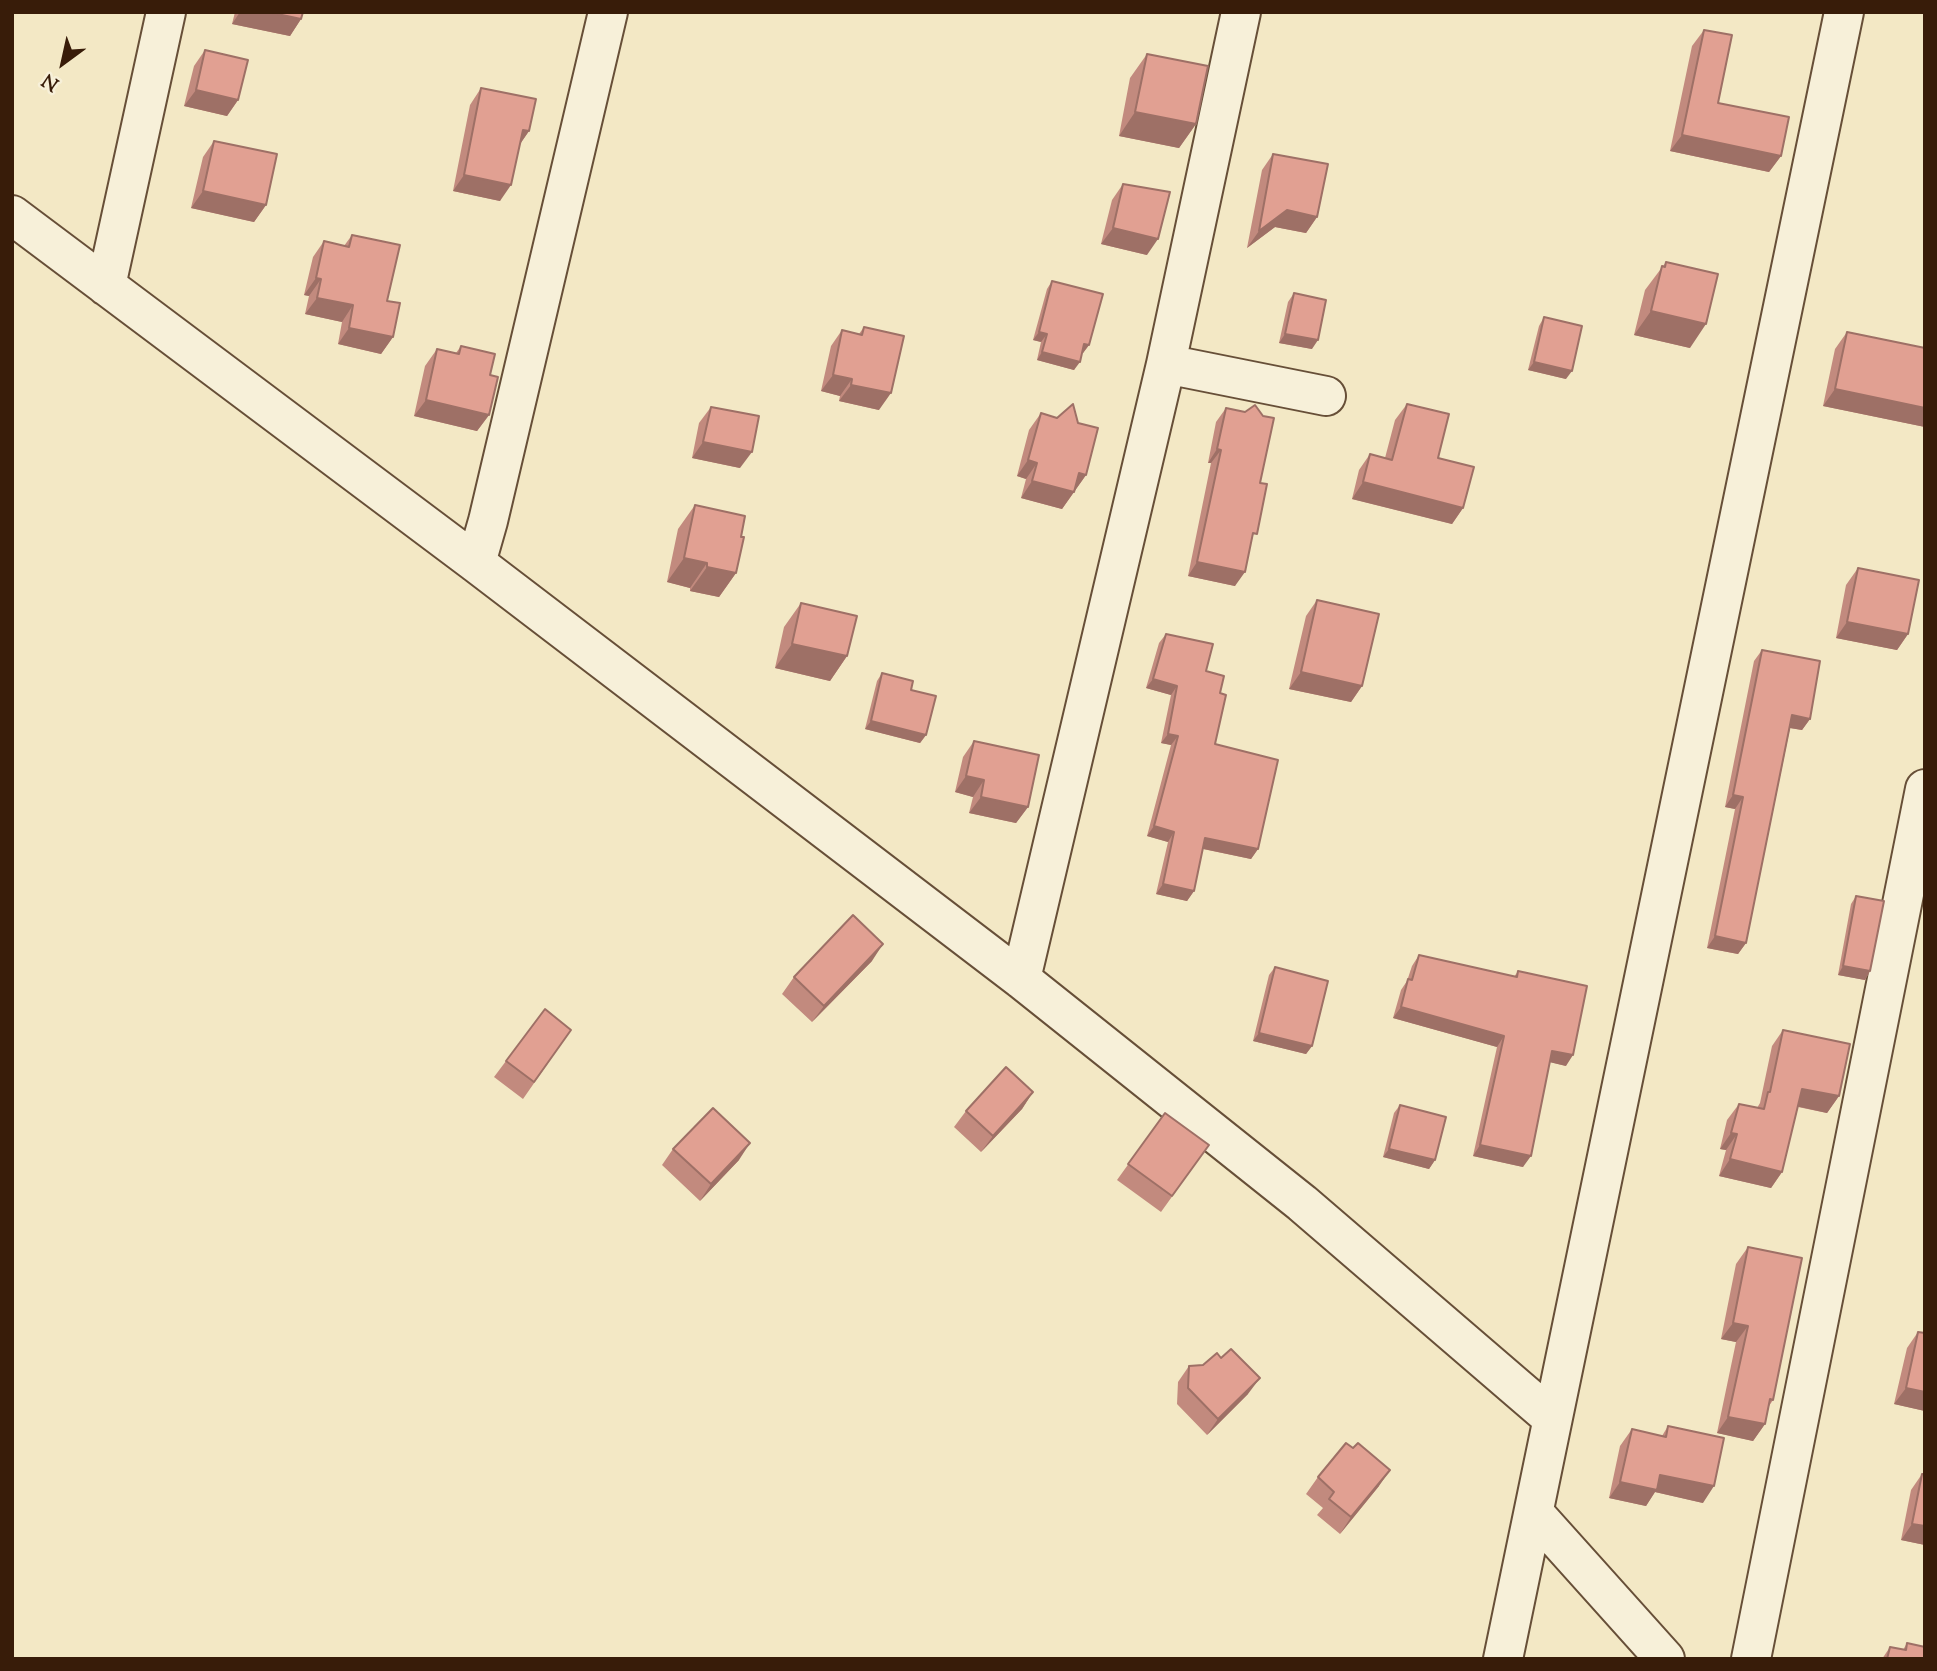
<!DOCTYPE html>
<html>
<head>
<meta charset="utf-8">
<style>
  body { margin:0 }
  #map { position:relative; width:1937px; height:1671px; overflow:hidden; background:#f3e8c5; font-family:"Sorts Mill Goudy",serif }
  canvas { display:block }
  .frame { position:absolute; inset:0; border:14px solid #381c09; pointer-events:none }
  .north { position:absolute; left:28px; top:28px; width:70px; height:70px; -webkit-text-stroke:5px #f7f0d9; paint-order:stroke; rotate:213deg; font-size:19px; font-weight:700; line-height:28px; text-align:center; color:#381c09 }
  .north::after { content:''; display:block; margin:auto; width:24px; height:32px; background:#381c09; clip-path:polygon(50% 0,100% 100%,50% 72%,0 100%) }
</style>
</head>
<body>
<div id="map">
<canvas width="1937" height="1671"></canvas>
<div class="frame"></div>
<div class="north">N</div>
</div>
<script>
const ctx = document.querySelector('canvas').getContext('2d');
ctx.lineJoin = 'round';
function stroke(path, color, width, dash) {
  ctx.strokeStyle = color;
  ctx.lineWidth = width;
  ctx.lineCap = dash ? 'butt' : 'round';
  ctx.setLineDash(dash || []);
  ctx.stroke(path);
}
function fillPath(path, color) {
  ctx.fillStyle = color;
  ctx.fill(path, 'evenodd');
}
const minor = new Path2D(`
  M12,215l464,348 545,416 281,224 250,215
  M106,286l60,-274
  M1166,364l160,32
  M476,563l12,-42 120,-509
  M1021,979l145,-615 75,-352
  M1534,1513l131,146
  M1503,1659l341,-1647
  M1751,1659l174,-870`);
stroke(minor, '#674f38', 42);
stroke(minor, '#f7f0d9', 38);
fillPath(new Path2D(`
  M235,12h68l-2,7 -11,17 -58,-12z
  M1704,30l14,73 63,53 -12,16 -99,-21 22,-105z
  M205,50l33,50 -11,16 -43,-10 10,-40z
  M1147,54l49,70 -17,24 -60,-12 11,-58z
  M481,88l48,43 -9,13 -20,57 -47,-10 17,-86z
  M214,141l52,64 -12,17 -63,-14 12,-51z
  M1273,154l44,63 -11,16 -31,-6 -28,21 15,-78z
  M1123,184l24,71 -46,-11 11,-44z
  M352,235l35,66 6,36 -12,17 -43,-10 4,-22 -37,-8 4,-18 -5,-1 9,-38 11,-16 20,5z
  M1666,262l24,86 -56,-13 11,-45z
  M1052,281l37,64 -6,8h-1l-8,17 -37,-10 4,-18 -8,-2 14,-51z
  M1294,293l18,56 -33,-6 9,-41z
  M1544,317l22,62 -38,-9 11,-44z
  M864,327l15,83 -40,-9 1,-5 -19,-5 10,-45 11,-16 17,4z
  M1847,332l78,16v79l-102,-21 12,-57z
  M461,346l29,29 -1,40 -12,16 -63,-15 11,-50 12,-17 19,4z
  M1407,404l31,54 25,50 -11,16 -100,-25 7,-29 11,-16 15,4 10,-38z
  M711,407l29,61 -48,-10 7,-35z
  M1226,408l34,75 -25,103 -47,-10 23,-113h-3l8,-41z
  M1041,413l45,62 -24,34 -41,-11 5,-19 -9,-3 12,-46z
  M695,505l46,32 -5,36 -17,24 -29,-6v-3l-23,-6 11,-53z
  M1858,568l50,66 -11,16 -61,-12 10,-53z
  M1317,600l45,86 -11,16 -62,-13 17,-73z
  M801,603l46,53 -17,25 -55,-13 9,-41z
  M1166,634l40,37 14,22 -5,51 43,105 -7,10 -48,-10 -9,42 -7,10 -31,-7 12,-52 -21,-6 24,-91 -10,-2 10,-48 -25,-7 13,-45z
  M1762,650l48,69 -8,11 -12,-2 -44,215 -8,11 -31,-6 28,-139 -10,-2 29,-146z
  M882,673l29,17 15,45 -6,8 -55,-14 12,-48z
  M974,741l54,66 -12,16 -47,-10 4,-16 -18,-5 8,-35z
  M1856,896l14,75 -5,9 -27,-5 13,-71z
  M1419,955l95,22 4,-6 48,95 -16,-4 -27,105 -50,-11 24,-109 -104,-29 8,-28 6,-9 5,-15z
  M872,961l-60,61 -30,-28 12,-17z
  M1275,967l37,79 -6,8 -53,-13 16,-66z
  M571,1030l-48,69 -29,-22 12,-16z
  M1783,1030l56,66 -12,17 -29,-6 -16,65 -11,16 -52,-12 7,-26 -6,-1 7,-29 12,-16 18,4 3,-5 12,-57z
  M1033,1092l-11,17 -41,43 -27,-25 12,-16z
  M1400,1105l35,55 -6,9 -46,-12 11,-44z
  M1165,1113l44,32 -48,67 -44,-32z
  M673,1149l66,11 -39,41 -38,-36z
  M1748,1247l25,153 -4,6 -4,18 -12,17 -36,-8 19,-91 -15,-3 15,-75z
  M1918,1332l7,1v78l-31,-7 13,-56z
  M1221,1358l27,36 -41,41 -30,-31 1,-22 11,-16 14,-1z
  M1668,1426l35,77 -48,-11 -9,14 -37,-8 11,-52 12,-17 30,7z
  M1922,1474h3v71l-24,-5 10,-50z
  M1318,1477l61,9 -39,48 -23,-19 6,-7 -17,-14z
  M1907,1643l18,16h-43l8,-12 13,3z`), '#c28a7e');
fillPath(new Path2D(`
  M240,12h28l33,7 -11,17 -58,-12z
  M196,90l42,10 -11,16 -43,-10z
  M1135,112l61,12 -17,24 -60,-12z
  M523,130l6,1 -11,16z
  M1682,135l99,21 -12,16 -99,-21z
  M464,175l47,10 -11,16 -47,-10z
  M203,191l63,14 -12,17 -63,-14z
  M1287,210l30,7 -11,16 -31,-6 -28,21 12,-17z
  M1113,228l45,11 -11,16 -46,-11z
  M316,278l5,1 -12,17 -5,-1z
  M317,298l36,7 -11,17 -37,-8z
  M1651,311l55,13 -16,24 -56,-13z
  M349,328l44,9 -12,17 -43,-10z
  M1039,332l8,2 -6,8 -8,-2z
  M1285,334l33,6 -6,9 -33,-6z
  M1084,344l5,1 -6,8 -4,-1z
  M1042,352l38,10 -6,8 -37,-10z
  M1534,362l38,9 -6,8 -38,-9z
  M833,375l19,4 -12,17 -19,-5z
  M851,385l40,8 -12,17 -40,-9z
  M1835,389l90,19v19l-102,-21z
  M426,400l63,15 -12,16 -63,-15z
  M703,442l49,10 -12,16 -48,-10z
  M1217,449l4,1 -10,13h-3z
  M1028,460l9,3 -11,16 -9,-3z
  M1079,473l7,2 -12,17z
  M1032,481l42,11 -12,17 -41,-11z
  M1363,482l100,26 -11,16 -100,-25z
  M684,558l23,5 -17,25 -23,-6z
  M1197,562l48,10 -10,14 -47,-10z
  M707,567l29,6 -17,24 -29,-6z
  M1847,622l61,12 -11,16 -61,-12z
  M792,644l55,12 -17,25 -55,-13z
  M1301,672l61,14 -11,16 -62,-13z
  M1153,679l24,7 -6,9 -25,-7z
  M1792,715l18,4 -8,11 -18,-3z
  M871,721l55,14 -6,8 -55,-14z
  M1168,734l10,2 -7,9 -10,-2z
  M966,776l18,4 -11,17 -18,-5z
  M1733,795l10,2 -8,12 -10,-2z
  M981,797l47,10 -12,16 -47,-10z
  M1154,826l20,6 -6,10 -21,-6z
  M1205,838l53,11 -7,10 -52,-11z
  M1163,884l31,7 -7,10 -31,-7z
  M1715,936l31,7 -8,11 -31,-6z
  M883,944l-11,17 -60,61 12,-16z
  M1843,966l27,5 -5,9 -27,-5z
  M1401,1007l103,29 -7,11 -104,-29z
  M1259,1033l53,13 -6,8 -53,-13z
  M1552,1051l21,4 -7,11 -21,-5z
  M1802,1089l37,7 -12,17 -36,-8z
  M1033,1092l-11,17 -41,43 12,-16z
  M1731,1133l6,1 -11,16 -6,-1z
  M750,1143l-11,17 -39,41 11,-17z
  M1480,1145l51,11 -8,11 -50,-11z
  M1389,1149l46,11 -6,9 -46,-12z
  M1730,1159l52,13 -11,16 -52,-12z
  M1733,1323l15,3 -12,16 -15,-3z
  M1260,1378l-12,16 -41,41 11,-16z
  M1906,1388l19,4v19l-31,-7z
  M1728,1417l37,7 -12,17 -36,-8z
  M1390,1470l-11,16 -39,48 11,-17z
  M1660,1475l54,11 -11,17 -48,-11 -9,14 -37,-8 11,-16z
  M1912,1524l13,2v19l-24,-5z`), '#9e7066');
const building = new Path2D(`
  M268,12h35l-2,7z
  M1704,30l28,5 -14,68 71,14 -8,39 -99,-21z
  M205,50l43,10 -10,40 -42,-10z
  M1147,54l61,12 -12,58 -61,-12z
  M481,88l55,11 -7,32 -6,-1 -12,55 -47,-10z
  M214,141l63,13 -11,51 -63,-14z
  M1273,154l55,10 -11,53 -30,-7 -28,21z
  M1123,184l47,8 -12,47 -45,-11z
  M352,235l48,10 -13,56 13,2 -7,34 -44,-9 4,-23 -36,-7 4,-19 -5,-1 8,-37 25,6z
  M1666,262l52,12 -12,50 -55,-13 11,-45 3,1z
  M1052,281l51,13 -14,51 -5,-1 -4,18 -38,-10 5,-18 -8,-2z
  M1294,293l32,7 -8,40 -33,-6z
  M1544,317l38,9 -10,45 -38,-9z
  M864,327l40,9 -13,57 -40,-8 1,-6 -19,-4 9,-45 20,5z
  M1847,332l78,16v60l-90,-19z
  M461,346l34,8 -5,21 8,2 -9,38 -63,-15 11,-51 22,5z
  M1073,404l5,19 20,5 -12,47 -7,-2 -5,19 -42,-11 5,-18 -9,-3 13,-47 16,5z
  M1407,404l42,10 -11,44 36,9 -11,41 -100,-26 7,-28 22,6z
  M1255,405l8,11 11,2 -14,65 7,1 -10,50 -4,-1 -8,39 -48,-10 24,-112 -4,-1 9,-41 19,4z
  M711,407l48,9 -7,36 -49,-10z
  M695,505l50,11 -4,21h3l-8,36 -29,-6v-4l-23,-5z
  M1858,568l61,12 -11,54 -61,-12z
  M1317,600l62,14 -17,72 -61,-14z
  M801,603l56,13 -10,40 -55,-12z
  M1166,634l47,10 -7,27 18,5 -4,17 6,2 -11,49 63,16 -20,89 -53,-11 -11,53 -31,-7 11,-52 -20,-6 24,-90 -10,-2 9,-48 -24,-7z
  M1762,650l58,11 -10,58 -18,-4 -46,228 -31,-7 28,-139 -10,-2z
  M882,673l31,8 -2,9 25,6 -10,39 -55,-14z
  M974,741l65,14 -11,52 -47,-10 3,-17 -18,-4z
  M1856,896l28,5 -14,70 -27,-5z
  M853,915l30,29 -59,62 -30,-29z
  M1419,955l98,22 1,-6 69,15 -14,69 -21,-4 -21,105 -51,-11 24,-109 -103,-29 7,-28 4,1z
  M1275,967l53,14 -16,65 -53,-13z
  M545,1009l26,21 -37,52 -28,-21z
  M1783,1030l67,14 -11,52 -37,-7 -20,83 -52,-13 7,-25 -6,-1 8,-29 25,5 4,-17h2z
  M1006,1067l27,25 -40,44 -27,-25z
  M1400,1105l46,12 -11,43 -46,-11z
  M713,1108l37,35 -39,41 -38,-35z
  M1165,1113l44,32 -37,51 -44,-32z
  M1748,1247l54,11 -29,142 -3,-1 -5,25 -37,-7 20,-91 -15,-3z
  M1918,1332l7,1v59l-19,-4z
  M1231,1349l29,29 -42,41 -30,-31 1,-22 14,-1 14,-12 4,5z
  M1668,1426l56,12 -10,48 -54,-11 -3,15 -37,-8 12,-53 34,8z
  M1346,1443l7,5 5,-5 32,27 -39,47 -22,-18 5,-7 -16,-15z
  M1922,1474h3v52l-13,-2z
  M1907,1643l18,4v12h-38l3,-12 16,3z`);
fillPath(building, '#e1a092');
stroke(building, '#9e7066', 2);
</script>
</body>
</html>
